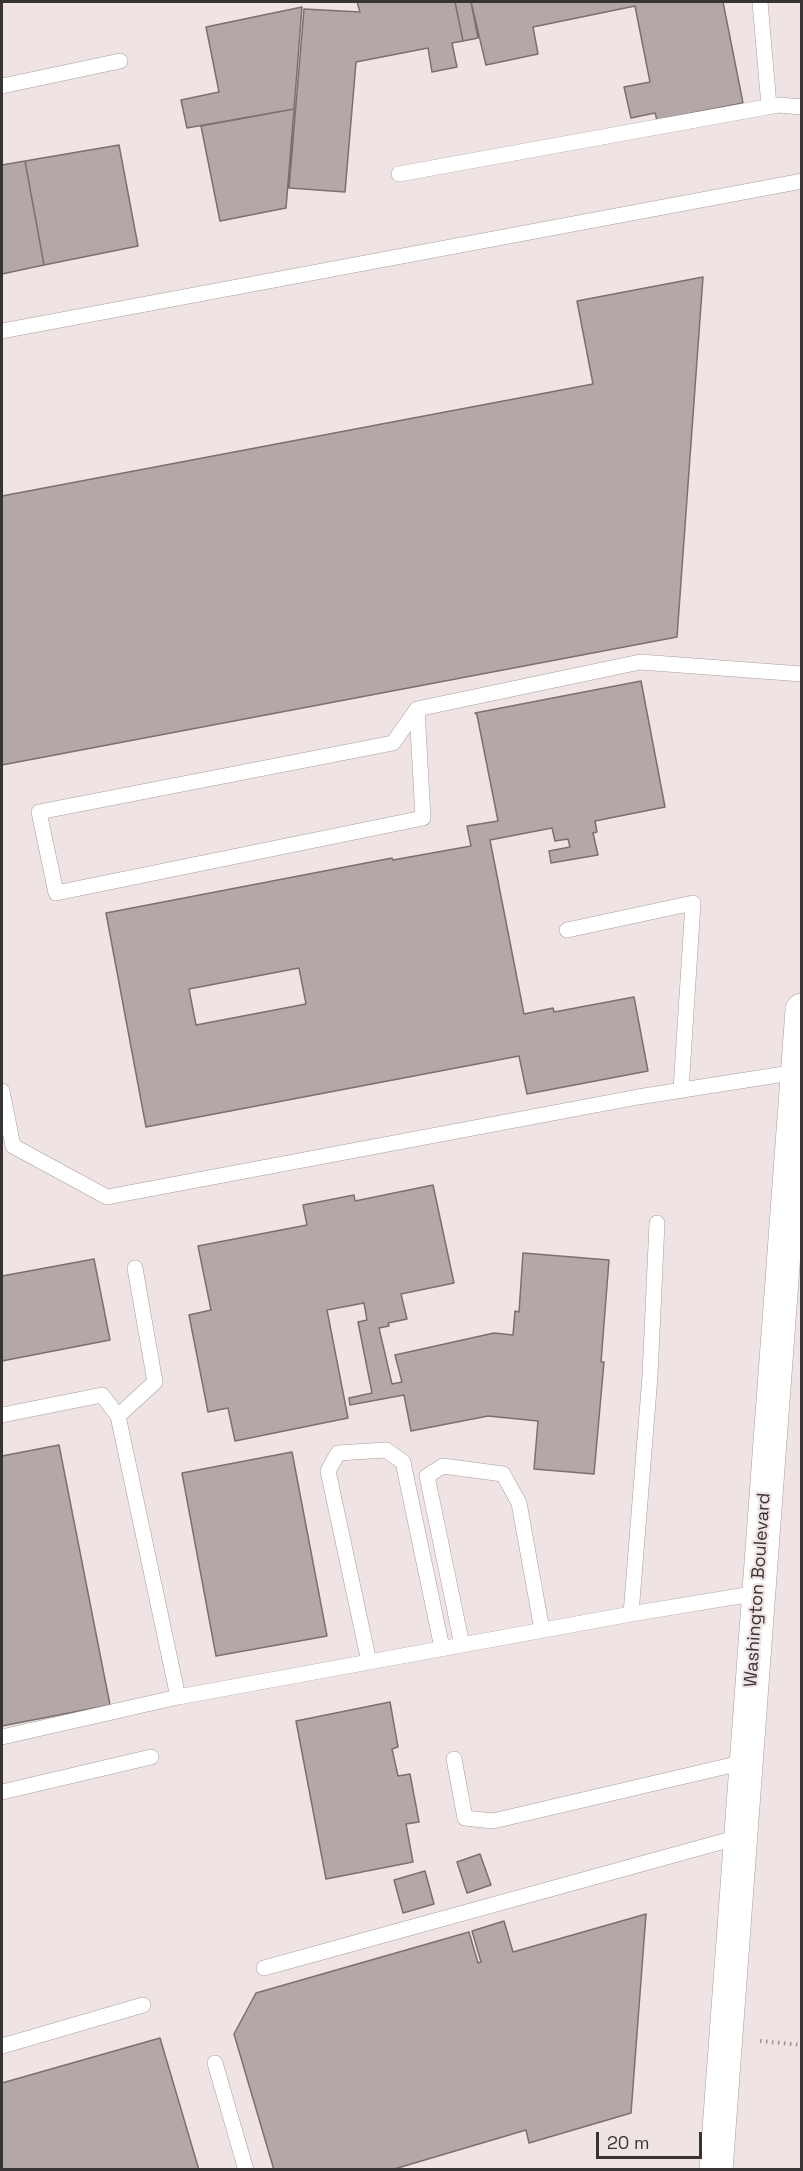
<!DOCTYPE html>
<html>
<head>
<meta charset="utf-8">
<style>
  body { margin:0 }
  #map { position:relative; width:803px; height:2171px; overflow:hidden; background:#efe3e3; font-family:"Space Grotesk",sans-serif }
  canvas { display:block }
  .frame { position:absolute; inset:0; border:3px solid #383433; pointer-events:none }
  .scale { position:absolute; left:596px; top:2132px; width:106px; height:27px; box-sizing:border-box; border:3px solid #383433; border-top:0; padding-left:8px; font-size:18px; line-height:21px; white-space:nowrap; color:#383433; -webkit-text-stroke:4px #efe3e3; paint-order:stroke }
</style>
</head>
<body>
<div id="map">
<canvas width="803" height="2171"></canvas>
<div class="frame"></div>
<div class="scale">20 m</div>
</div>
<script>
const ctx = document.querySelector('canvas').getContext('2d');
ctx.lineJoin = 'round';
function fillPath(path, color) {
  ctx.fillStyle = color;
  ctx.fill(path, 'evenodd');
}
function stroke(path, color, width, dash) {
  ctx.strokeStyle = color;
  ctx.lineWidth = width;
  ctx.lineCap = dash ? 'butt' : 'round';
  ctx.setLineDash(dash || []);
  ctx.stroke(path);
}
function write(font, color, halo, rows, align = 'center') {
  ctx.font = font + ' "Space Grotesk",sans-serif';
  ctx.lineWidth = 4.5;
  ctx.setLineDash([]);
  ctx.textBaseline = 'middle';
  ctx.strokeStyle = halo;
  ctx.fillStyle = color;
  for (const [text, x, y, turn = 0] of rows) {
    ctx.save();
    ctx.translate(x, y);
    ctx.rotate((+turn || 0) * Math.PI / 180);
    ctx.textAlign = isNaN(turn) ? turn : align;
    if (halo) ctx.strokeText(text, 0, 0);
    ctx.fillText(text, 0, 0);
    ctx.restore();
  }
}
const building = new Path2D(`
  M357,2h98l8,39 -11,2 5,24 -25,5 -4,-24 -72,14 -11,130 -56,-4 15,-179 56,3z
  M455,2h16l7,36 -15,3z
  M471,2h252l20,101 -86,17 -2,-7 -24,5 -7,-31 26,-5 -15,-76 -102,21 5,27 -52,11z
  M302,7l-8,102 -107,19 -6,-28 38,-8 -13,-65z
  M294,109l-8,99 -66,13 -19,-95z
  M119,145l19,101 -94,19 -19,-104z
  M25,161l19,104 -42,9v-109z
  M703,277l-26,360 -675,128v-269l591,-112 -16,-83z
  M641,681l24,126 -70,14 2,11 -4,1 5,22 -47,8 -2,-12 21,-4 -2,-8 -13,2 -3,-13 -62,12 34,174 29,-6 1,4 80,-15 14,74 -121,23 -8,-38 -373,71 -40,-214 286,-55 1,2 78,-14 -4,-20 31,-5 -21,-106 -2,-2zM299,968l7,36 -110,21 -7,-36z
  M433,1185l21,98 -53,11 6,25 -19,4 1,3 -10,2 13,56 10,-2 -7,-27 99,-22 19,2 2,-24 4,1 4,-59 86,7 -8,102h3l-10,112 -60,-5 4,-48 -50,-5 -77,15 -7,-36 -54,10 -1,-7 23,-5 -14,-71 9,-2 -3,-17 -37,7 21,108 -113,23 -7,-33 -20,4 -19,-97 22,-5 -13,-64 109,-21 -4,-20 51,-10 1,6z
  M94,1259l16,81 -108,21v-85z
  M59,1445l51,260 -108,21v-270z
  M292,1452l35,184 -111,20 -34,-183z
  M390,1702l8,45 -6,2 6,27 12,-2 9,48 -13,2 7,38 -87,17 -30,-158z
  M480,1854l11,31 -24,8 -10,-31z
  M425,1871l9,33 -31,9 -9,-33z
  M646,1914l-15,199 -102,30 -3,-13 -135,40h-117l-40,-136 22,-41 213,-61 9,31 3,-1 -9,-31 32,-10 9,31z
  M160,2038l39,132h-197v-87z`);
fillPath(building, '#b3a7a7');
stroke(building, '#7a706f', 1.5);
const lane = new Path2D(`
  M760,2l9,104
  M2,86l118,-25
  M399,174l379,-69 24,2
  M2,331l800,-150
  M417,709l6,109 -367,75 -17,-81 354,-69 24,-34 223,-47 162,12
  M567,930l126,-27 -12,187
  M2,1091l11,55 94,51 531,-100 159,-25
  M135,1268l20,114 -37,34 60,281 453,-83 127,-21
  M2,1415l100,-20 16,21
  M631,1614l19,-238 7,-153
  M462,1645l-35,-169 16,-10 60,8 16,29 23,127
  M369,1662l-41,-191 10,-18 48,-3 17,12 39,186
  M2,1737l176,-40
  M454,1759l11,59 28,3 252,-59
  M2,1792l149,-35
  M264,1968l475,-131
  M2,2046l141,-41
  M215,2063l31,107`);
const primary = new Path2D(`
  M716,2170l86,-1160`);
stroke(lane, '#a99e9e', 16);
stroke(primary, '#a99e9e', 34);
stroke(new Path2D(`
  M760,2041l42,4`), '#9a9291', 4, [1.5, 4.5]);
stroke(lane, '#fff', 15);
stroke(primary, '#fff', 33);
write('18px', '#383433', '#efe3e3', [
  ["Washington Boulevard",758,1590,-86]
]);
</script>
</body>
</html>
